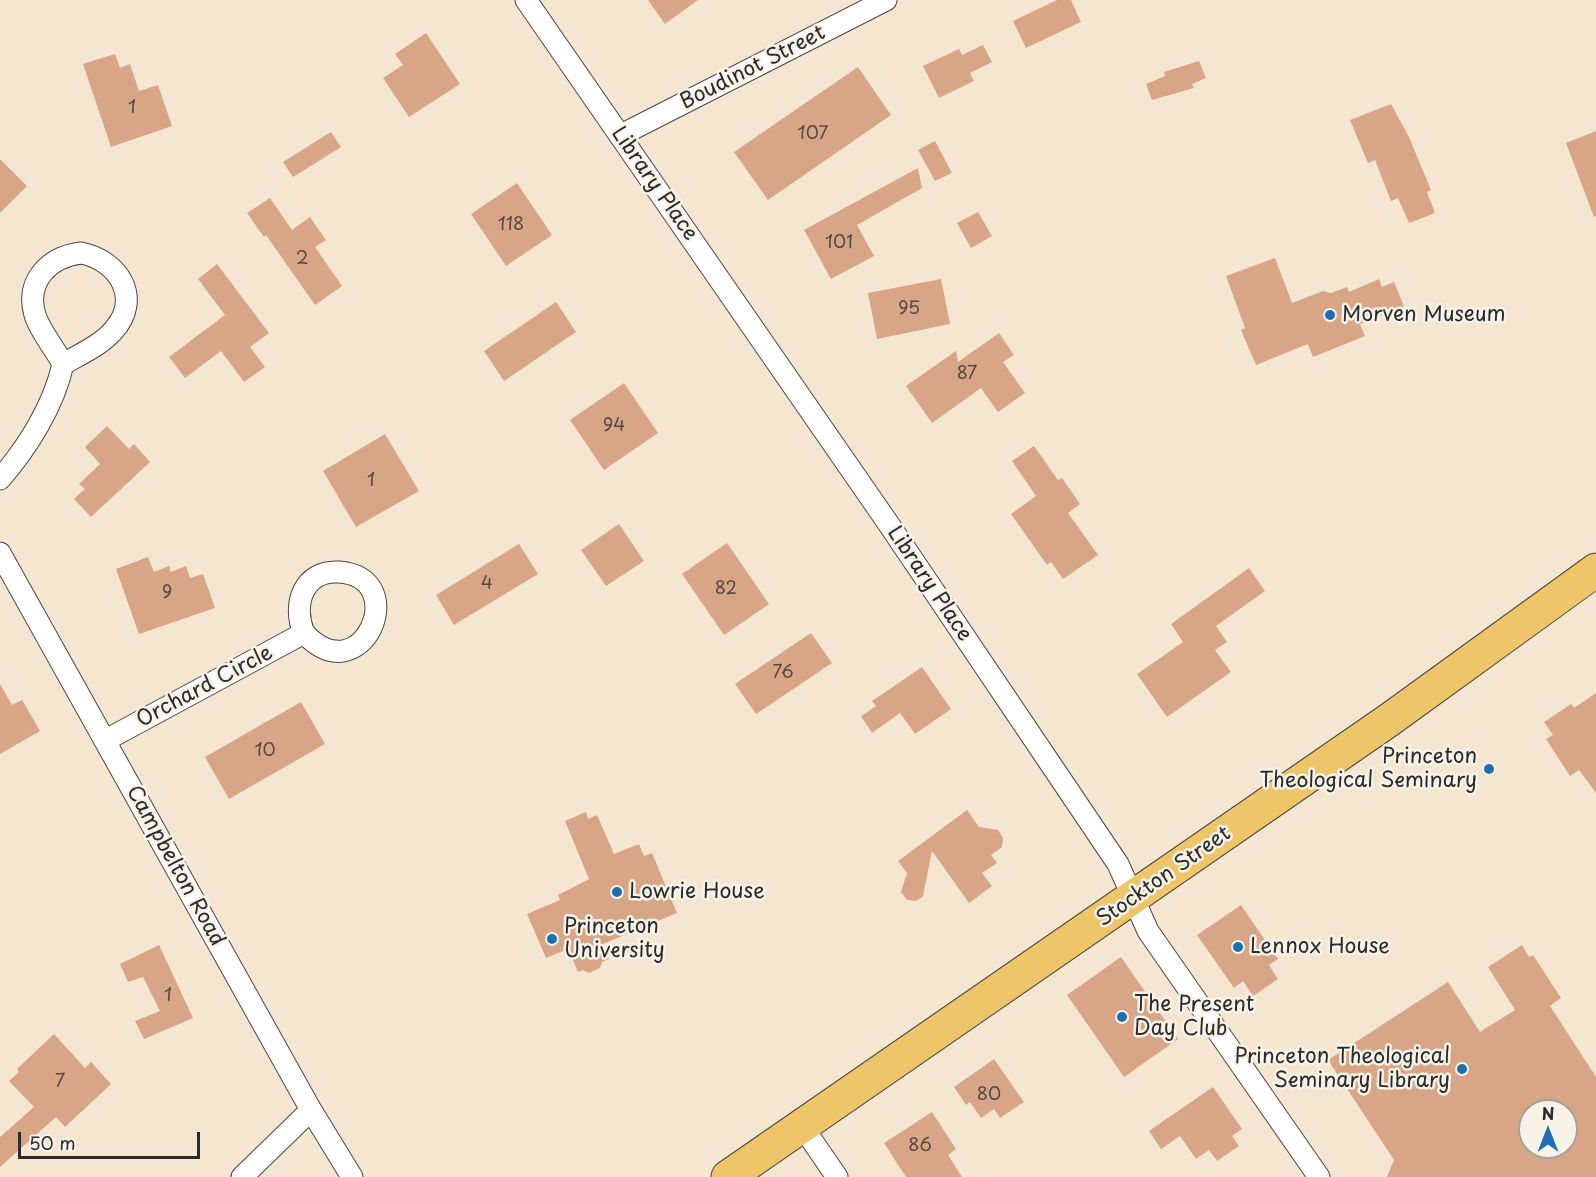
<!DOCTYPE html>
<html>
<head>
<meta charset="utf-8">
<style>
  body { margin:0 }
  #map { position:relative; width:1596px; height:1177px; overflow:hidden; background:#f4e6d0; font-family:"Playpen Sans",sans-serif }
  canvas { display:block }
  .north { position:absolute; left:1518px; top:1099px; width:60px; height:60px; box-sizing:border-box; background:#f7f3e8; border:2px solid #a5a39c; border-radius:50%; rotate:0deg; font-size:16px; font-weight:700; line-height:24px; text-align:center; color:#2b2b2b }
  .north::after { content:''; display:block; margin:auto; width:21px; height:27px; background:#1f6fb2; clip-path:polygon(50% 0,100% 100%,50% 72%,0 100%) }
  .scale { position:absolute; left:18px; top:1132px; width:182px; height:27px; box-sizing:border-box; border:3px solid #2b2b2b; border-top:0; padding-left:8px; font-size:18px; line-height:21px; white-space:nowrap; color:#2b2b2b; -webkit-text-stroke:4px #f7f3e8; paint-order:stroke }
</style>
</head>
<body>
<div id="map">
<canvas width="1596" height="1177"></canvas>
<div class="north">N</div>
<div class="scale">50 m</div>
</div>
<script>
const ctx = document.querySelector('canvas').getContext('2d');
ctx.lineJoin = 'round';
function fillPath(path, color) {
  ctx.fillStyle = color;
  ctx.fill(path, 'evenodd');
}
function stroke(path, color, width, dash) {
  ctx.strokeStyle = color;
  ctx.lineWidth = width;
  ctx.lineCap = dash ? 'butt' : 'round';
  ctx.setLineDash(dash || []);
  ctx.stroke(path);
}
function write(font, color, halo, rows, align = 'center') {
  ctx.font = font + ' "Playpen Sans",sans-serif';
  ctx.lineWidth = 5;
  ctx.setLineDash([]);
  ctx.textBaseline = 'middle';
  ctx.strokeStyle = halo;
  ctx.fillStyle = color;
  for (const [text, x, y, turn = 0] of rows) {
    ctx.save();
    ctx.translate(x, y);
    ctx.rotate((+turn || 0) * Math.PI / 180);
    ctx.textAlign = isNaN(turn) ? turn : align;
    if (halo) ctx.strokeText(text, 0, 0);
    ctx.fillText(text, 0, 0);
    ctx.restore();
  }
}
fillPath(new Path2D(`
  M648,0h50l-33,24z
  M1057,0h14l10,22 -55,26 -13,-27z
  M426,33l34,51 -51,33 -26,-39 20,-13 -8,-11z
  M983,45l9,17 -22,11 4,8 -35,17 -16,-32 36,-17 3,6z
  M115,54l5,14 10,-4 9,27 19,-6 14,41 -61,21 -28,-83z
  M1199,61l7,17 -14,6 2,4 -42,12 -6,-16 19,-8 -1,-4z
  M858,67l33,48 -123,85 -34,-48z
  M1391,104l18,33 22,53 -4,2 8,21 -26,10 -11,-25 -7,3 -16,-41 -7,3 -18,-43z
  M1596,131v85l-2,1 -28,-74z
  M331,132l10,15 -48,30 -10,-15z
  M935,141l17,32 -17,8 -17,-31z
  M0,159l27,27 -27,27z
  M918,168l4,20 -65,37 17,31 -43,23 -27,-49z
  M517,183l35,52 -46,31 -35,-52z
  M270,198l22,32 18,-13 16,23 -11,7 27,39 -27,19 -49,-70 -2,2 -17,-24z
  M978,212l14,24 -21,12 -14,-25z
  M1275,258l17,45 31,-12 8,2 16,-6 2,5 30,-13 3,8 12,-5 10,24 -44,18 5,12 -52,21 -5,-13 -52,21 -15,-35 4,-2 -19,-52z
  M217,264l52,69 -19,14 15,20 -21,15 -23,-31 -36,27 -16,-21 56,-42 -27,-36z
  M941,279l9,45 -73,15 -9,-46z
  M556,302l20,30 -72,49 -20,-30z
  M999,333l15,22 -11,7 22,31 -27,19 -17,-24 -49,35 -26,-37 50,-35 2,11z
  M624,383l34,50 -54,37 -34,-50z
  M107,426l22,23 5,-5 16,18 -59,55 -17,-18 11,-10 -6,-5 21,-20 -15,-17z
  M385,434l34,57 -63,36 -33,-56z
  M1034,446l24,34 4,-2 18,26 -12,9 30,42 -35,24 -12,-17 -4,3 -36,-51 25,-18 -24,-35z
  M619,524l25,37 -38,25 -25,-36z
  M727,543l42,61 -45,31 -42,-61z
  M519,544l19,30 -84,51 -18,-30z
  M148,557l6,15 15,-6 2,6 15,-6 4,12 13,-4 12,34 -76,26 -23,-65z
  M1249,568l16,23 -49,35 11,16 -12,8 16,22 -64,45 -30,-43 46,-32 -12,-18z
  M811,633l21,30 -76,51 -21,-30z
  M922,667l29,42 -36,25 -15,-21 -28,20 -11,-17 15,-10 -4,-5z
  M0,684l12,21 10,-5 18,31 -40,23z
  M1596,693v100l-17,-23 -9,6 -24,-37 7,-4 -9,-13 27,-18 3,4z
  M301,702l24,42 -96,55 -24,-42z
  M967,810l12,17 19,3 5,8 -1,9 -11,8 6,8 -15,10 10,13 -23,17 -37,-52 -9,45 -7,5 -9,-1 -6,-8 6,-19 -9,-12z
  M586,812l2,7 9,-4 17,39 25,-10 5,12 8,-3 25,60 -74,31 6,15 -7,3 -2,6 -11,5 -6,-3 -5,2 -10,-23 -22,9 -19,-44 33,-14 -2,-5 31,-16 -24,-58z
  M1241,905l37,54 -9,6 9,14 -25,17 -10,-15 -9,7 -37,-53z
  M159,945l34,73 -49,21 -9,-18 25,-10 -17,-34 -15,5 -8,-18z
  M1522,945l7,12 4,-2 28,43 -11,8 46,71v100h-209l7,-17 -66,-100 120,-78 32,50 35,-22 -27,-43zM1530,1111h36v36h-36z
  M1121,957l57,82 -54,38 -57,-82z
  M54,1034l31,34 6,-6 20,22 -46,43 -9,-10 -56,50v-30l34,-30 -25,-26 10,-9 -2,-3z
  M994,1059l30,43 -24,16 -6,-9 -13,9 -11,-16 -4,3 -12,-18z
  M1213,1087l29,42 -10,7 7,10 -22,15 -8,-11 -13,9 -16,-23 -19,13 -12,-18z
  M932,1112l24,37 -8,6 14,22h-56l-22,-34z`), '#d8a686');
const street = new Path2D(`
  M526,0l364,526 228,338 30,67 171,246
  M621,135l265,-135
  M81,253c37,7 62,45 32,78 -12,14 -34,24 -50,33 -8,-15 -23,-33 -28,-49 -10,-34 14,-58 46,-62z
  M0,479c28,-32 54,-74 63,-115
  M0,553l311,557 41,67
  M106,740l198,-107c58,63 109,-56 35,-61 -36,-2 -47,33 -35,61
  M802,1126l35,51
  M242,1177l69,-67`);
const highway = new Path2D(`
  M728,1177l661,-457 207,-150`);
stroke(street, '#494744', 23);
stroke(highway, '#494744', 35);
stroke(street, '#fff', 21);
stroke(highway, '#eec569', 33);
for (const [x, y, r, color] of [
  [1330,315,6,"#1f6fb2"],
  [1489,769,6,"#1f6fb2"],
  [617,892,6,"#1f6fb2"],
  [552,939,6,"#1f6fb2"],
  [1238,947,6,"#1f6fb2"],
  [1122,1017,6,"#1f6fb2"],
  [1462,1069,6,"#1f6fb2"]
]) {
  const dot = new Path2D();
  dot.arc(x, y, r, 0, 2 * Math.PI);
  ctx.fillStyle = color;
  ctx.fill(dot);
  stroke(dot, '#f7f3e8', 2);
}
write('18px', '#564a42', null, [
  ["1",132,108],
  ["107",813,134],
  ["118",511,225],
  ["101",839,243],
  ["2",302,259],
  ["95",909,309],
  ["87",967,374],
  ["94",614,426],
  ["1",371,481],
  ["4",487,584],
  ["82",726,589],
  ["9",167,593],
  ["76",783,673],
  ["10",265,751],
  ["1",168,996],
  ["7",60,1082],
  ["80",989,1095],
  ["86",920,1146]
]);
write('21px', '#2b2b2b', '#f7f3e8', [
  ["Boudinot Street",753,68,-27],
  ["Library Place",654,184,55],
  ["Library Place",929,584,56],
  ["Orchard Circle",205,687,-28],
  ["Campbelton Road",175,866,61],
  ["Stockton Street",1164,877,-35]
]);
write('21px', '#2b2b2b', '#f7f3e8', [
  ["Morven Museum",1342,315],
  ["Princeton",1477,757,"right"],
  ["Theological Seminary",1477,781,"right"],
  ["Lowrie House",629,892],
  ["Princeton",564,927],
  ["University",564,951],
  ["Lennox House",1250,947],
  ["The Present",1134,1005],
  ["Day Club",1134,1029],
  ["Princeton Theological",1450,1057,"right"],
  ["Seminary Library",1450,1081,"right"]
], 'left');
</script>
</body>
</html>
